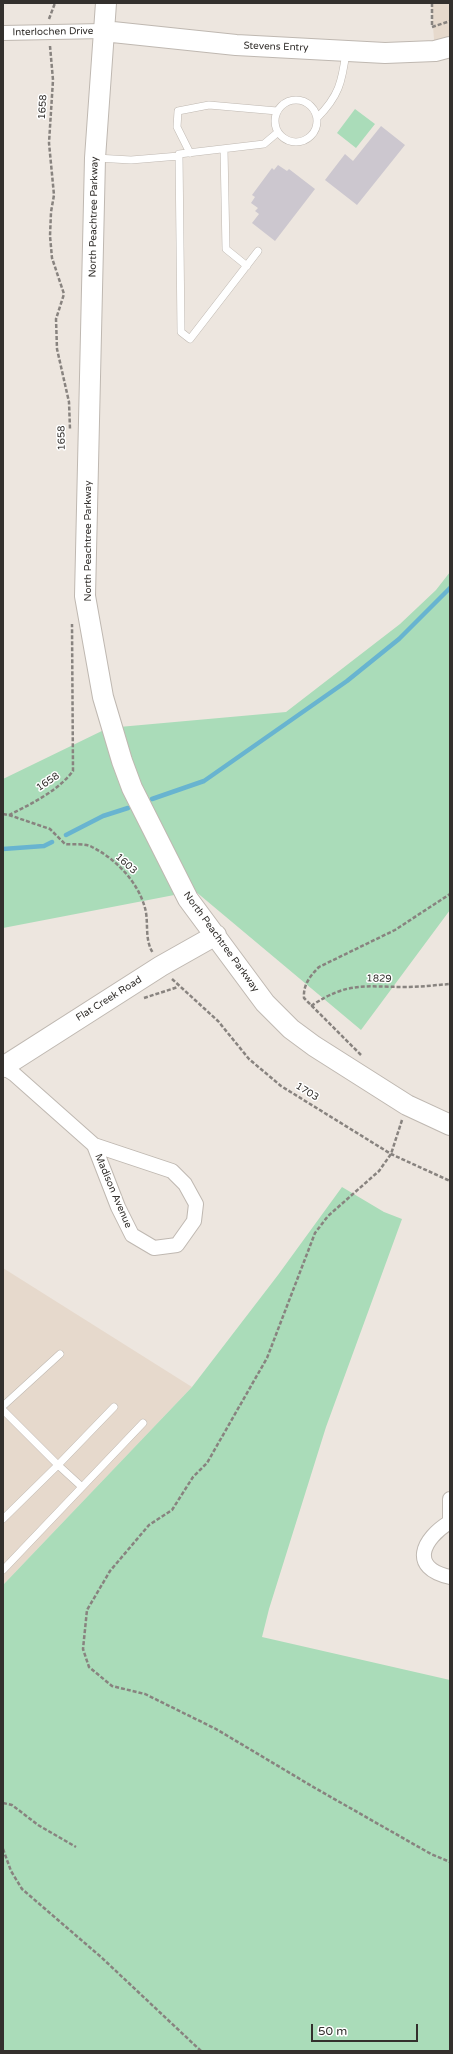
<!DOCTYPE html>
<html>
<head>
<meta charset="utf-8">
<style>
  body { margin:0 }
  #map { position:relative; width:453px; height:2054px; overflow:hidden; background:#ede6df; font-family:"Varela Round",sans-serif }
  canvas { display:block }
  .frame { position:absolute; inset:0; border:4px solid #33302d; pointer-events:none }
  .scale { position:absolute; left:311px; top:2024px; width:107px; height:18px; box-sizing:border-box; border:2px solid #33302d; border-top:0; padding-left:5px; font-size:12px; line-height:14px; white-space:nowrap; color:#33302d; -webkit-text-stroke:3px #fff; paint-order:stroke }
</style>
</head>
<body>
<div id="map">
<canvas width="453" height="2054"></canvas>
<div class="frame"></div>
<div class="scale">50 m</div>
</div>
<script>
const ctx = document.querySelector('canvas').getContext('2d');
ctx.lineJoin = 'round';
function fillPath(path, color) {
  ctx.fillStyle = color;
  ctx.fill(path, 'evenodd');
}
function stroke(path, color, width, dash) {
  ctx.strokeStyle = color;
  ctx.lineWidth = width;
  ctx.lineCap = dash ? 'butt' : 'round';
  ctx.setLineDash(dash || []);
  ctx.stroke(path);
}
function write(font, color, halo, rows, align = 'center') {
  ctx.font = font + ' "Varela Round",sans-serif';
  ctx.lineWidth = 3;
  ctx.setLineDash([]);
  ctx.textBaseline = 'middle';
  ctx.strokeStyle = halo;
  ctx.fillStyle = color;
  for (const [text, x, y, turn = 0] of rows) {
    ctx.save();
    ctx.translate(x, y);
    ctx.rotate((+turn || 0) * Math.PI / 180);
    ctx.textAlign = isNaN(turn) ? turn : align;
    if (halo) ctx.strokeText(text, 0, 0);
    ctx.fillText(text, 0, 0);
    ctx.restore();
  }
}
fillPath(new Path2D(`
  M431,3h19v43l-15,5z
  M3,1268l189,119 -189,198z`), '#e6d9cc');
fillPath(new Path2D(`
  M355,109l20,15 -19,24 -19,-15z
  M450,572v338l-89,120 -166,-139 -192,37v-149l105,-51 178,-16 114,-88 36,-34z
  M342,1187l42,25 18,7 -76,208 -57,182 -7,28 188,43v371h-447v-466l189,-198 86,-112z`), '#aadcb9');
stroke(new Path2D(`
  M152,799l52,-18 143,-100 52,-42 51,-51
  M66,835l37,-19 25,-8
  M3,849l41,-3 8,-4`), '#68b4d0', 4.5);
fillPath(new Path2D(`
  M381,126l24,19 -48,60 -32,-25 20,-26 8,7z
  M278,165l9,6 2,-2 26,20 -40,52 -23,-18 7,-9 -4,-3 3,-3 -7,-5 4,-6 -3,-2 20,-27 2,2z`), '#ccc7cf');
const lane = new Path2D(`
  M275 121a21 21 0 1 1 42 0a21 21 0 1 1-42 0Z
  M317,118c22,-22 25,-36 29,-66
  M224,149l2,100 21,17
  M190,153l-13,-26 1,-16 31,-6 68,6
  M96,158l35,2 48,-4
  M258,251l-68,88 -9,-7 -2,-178 85,-10 13,-11
  M3,1406l57,-52
  M3,1410l55,55 -55,54
  M82,1487l-24,-22 56,-58
  M3,1570l140,-147`);
const street = new Path2D(`
  M3,33l100,-2
  M3,1067l11,7 80,71
  M94,1145l78,26 13,13 11,20 -2,17 -17,24 -23,3 -22,-13 -14,-28z
  M450,1499v23
  M450,1522c-28,17 -41,46 0,55`);
const secondary = new Path2D(`
  M106,3l-11,155 -10,438 18,101 19,64 10,27 56,111 77,104 26,26 23,17 93,59 43,20
  M103,31l133,14 149,8 50,-2 15,-4
  M3,1067l158,-101 55,-31`);
stroke(lane, '#bfb8b1', 8);
stroke(street, '#bfb8b1', 16);
stroke(secondary, '#bfb8b1', 22);
stroke(new Path2D(`
  M432,3v24l18,-6
  M49,19l6,-16
  M50,46l3,34 -4,63 5,52 -3,17 -1,24 2,22 12,36 -8,25 1,30 12,53 1,27
  M3,814l6,1 41,14 15,15c8,1 20,-1 27,3 24,12 46,35 53,61 4,14 -1,31 8,45
  M9,815c22,-11 49,-24 64,-44l-1,-147
  M172,979l46,42 31,38 32,27 110,68 59,27
  M144,998l34,-11
  M311,1006c37,-25 54,-19 95,-19 15,0 30,-2 44,-3
  M361,1055l-57,-57c-1,-13 6,-22 15,-31l76,-37 55,-36
  M402,1120l-11,34 -12,17 -51,45 -13,17 -48,125 -60,105 -14,14 -21,33 -23,15 -39,46 -23,39 -4,39 6,18 23,19 33,8 71,35 99,59 116,66 19,8
  M3,1803l9,2 26,20 38,22
  M3,1849l8,22 11,18 79,68 100,94`), '#88837f', 2.5, [4, 2]);
stroke(lane, '#fff', 7);
stroke(street, '#fff', 14);
stroke(secondary, '#fff', 20);
write('10px', '#33302d', '#fff', [
  ["Interlochen Drive",53,32,-1],
  ["Stevens Entry",276,47,2],
  ["1658",43,107,-86],
  ["North Peachtree Parkway",94,217,-89],
  ["1658",62,438,-91],
  ["North Peachtree Parkway",88,541,-90],
  ["1658",48,782,-34],
  ["1603",126,864,42],
  ["North Peachtree Parkway",221,942,54],
  ["1829",379,979,2],
  ["Flat Creek Road",109,999,-32],
  ["1703",307,1092,32],
  ["Madison Avenue",113,1191,67]
]);
</script>
</body>
</html>
